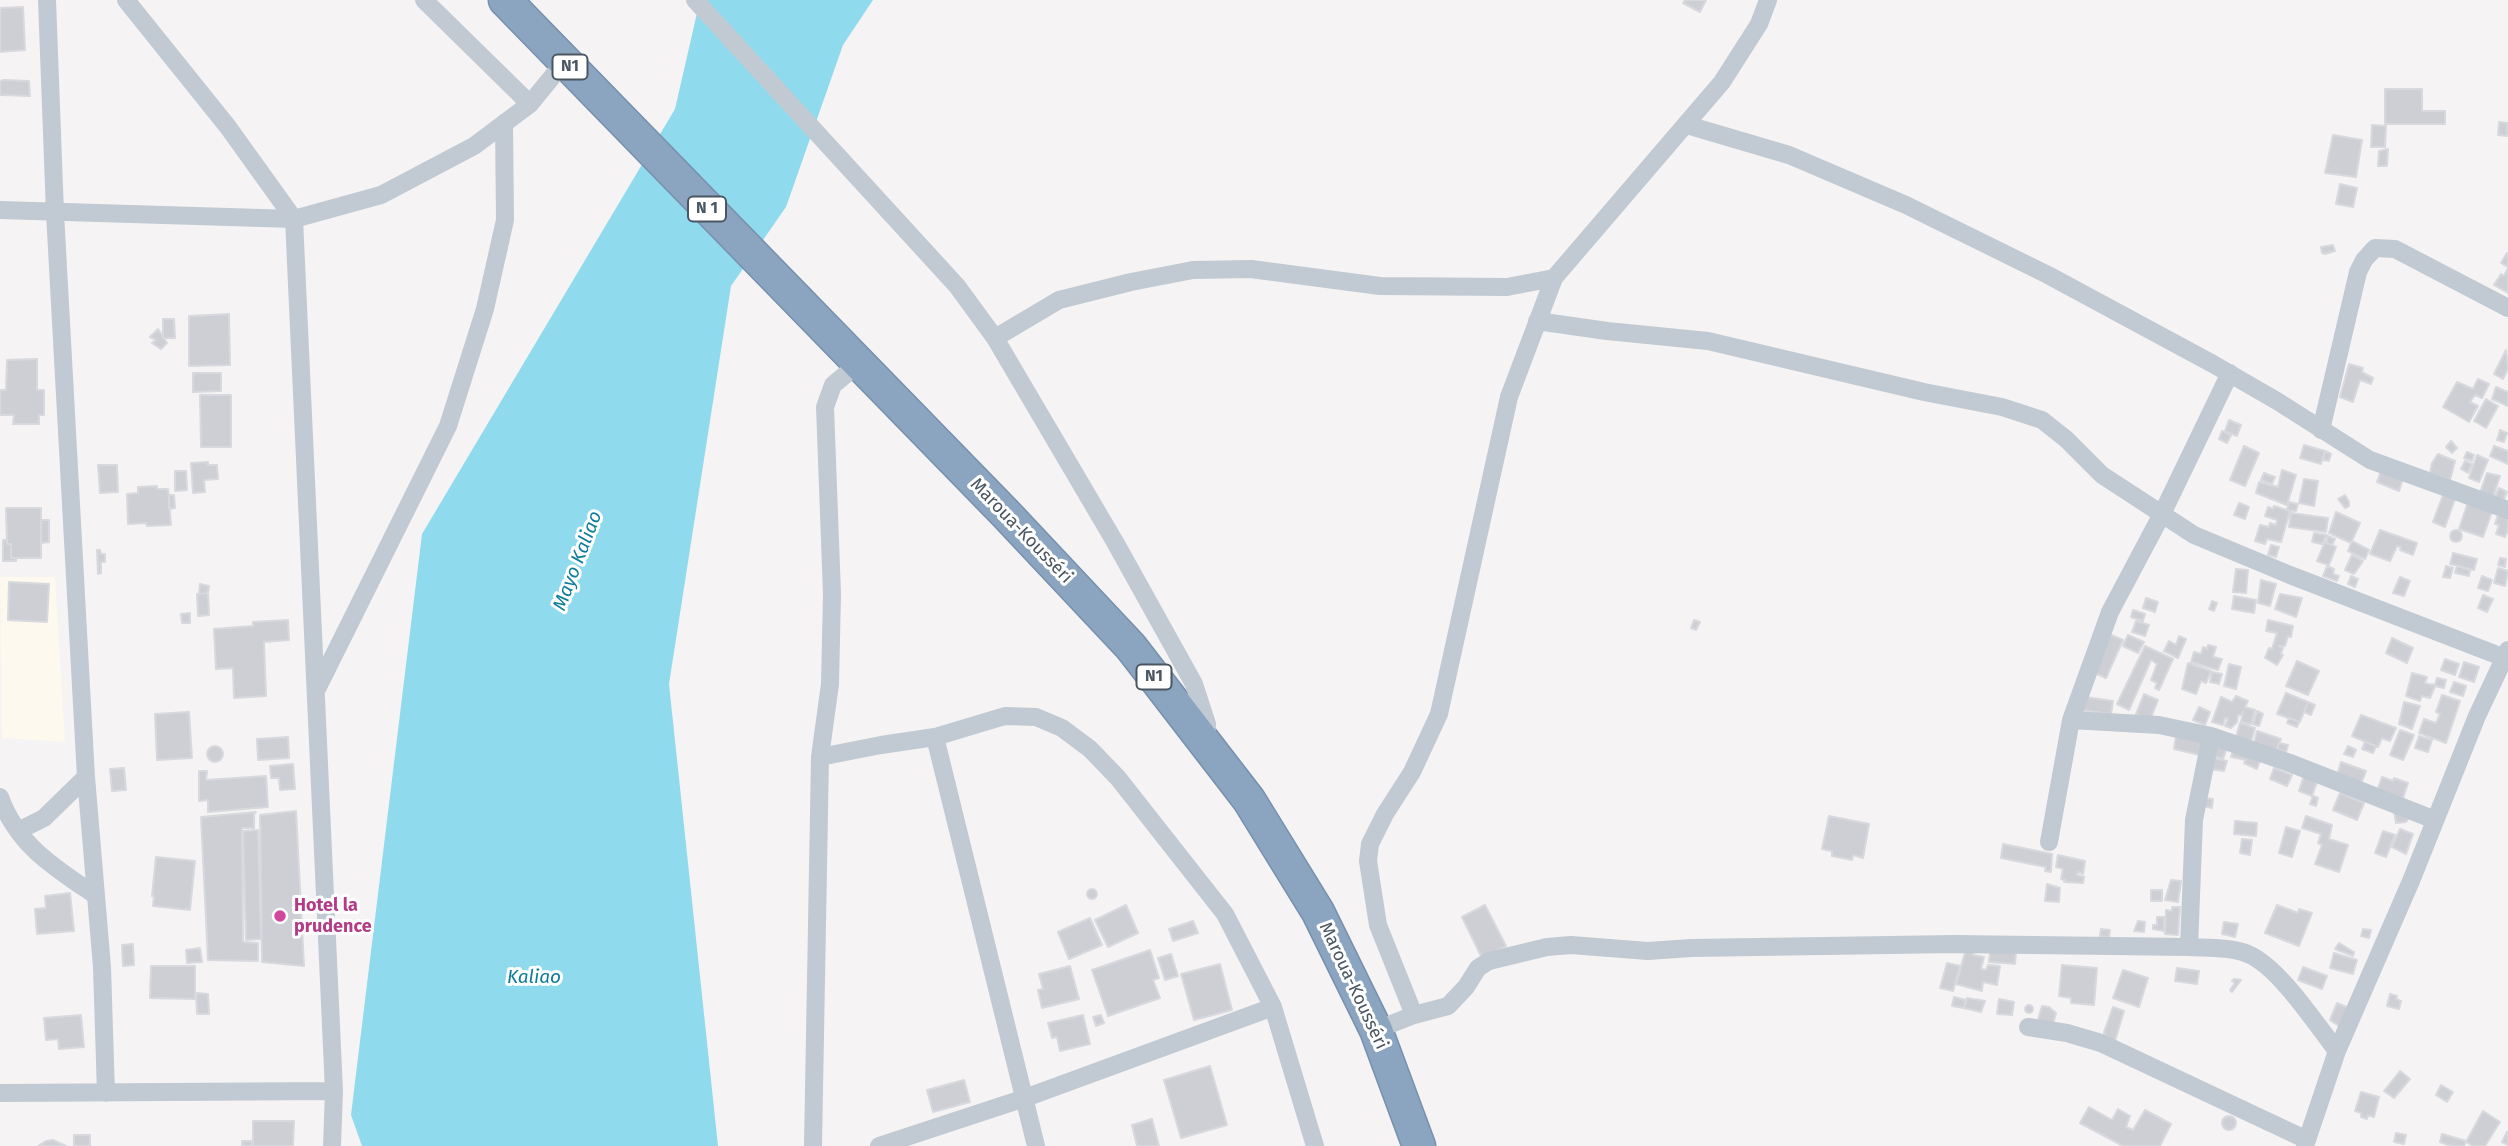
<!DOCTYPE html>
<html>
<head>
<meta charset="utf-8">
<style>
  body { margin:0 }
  canvas { display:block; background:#f5f3f3 }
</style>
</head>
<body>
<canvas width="2508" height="1146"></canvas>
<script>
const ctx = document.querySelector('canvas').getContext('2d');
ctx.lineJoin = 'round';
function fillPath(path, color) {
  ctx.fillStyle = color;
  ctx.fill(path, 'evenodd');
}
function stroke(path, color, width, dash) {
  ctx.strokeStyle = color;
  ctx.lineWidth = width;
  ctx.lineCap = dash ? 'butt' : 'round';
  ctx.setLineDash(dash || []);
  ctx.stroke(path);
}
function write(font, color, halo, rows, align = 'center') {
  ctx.font = font + ' "Fira Sans",sans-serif';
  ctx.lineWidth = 6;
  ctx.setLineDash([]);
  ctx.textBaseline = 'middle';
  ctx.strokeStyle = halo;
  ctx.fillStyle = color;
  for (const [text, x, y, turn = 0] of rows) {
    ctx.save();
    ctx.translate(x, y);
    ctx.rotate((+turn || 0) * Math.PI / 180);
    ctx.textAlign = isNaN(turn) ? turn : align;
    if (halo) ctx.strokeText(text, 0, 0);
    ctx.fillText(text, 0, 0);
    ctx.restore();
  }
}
fillPath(new Path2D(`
  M0,577h55l10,165 -63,-4z`), '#fdf9ef');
fillPath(new Path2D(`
  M700,0h173l-30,45 -57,162 -55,79 -62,398 49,462h-356l-11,-31 71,-581 253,-425z`), '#90daee');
const building = new Path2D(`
  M1685,0h21l-6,12 -17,-9z
  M23,7l2,43 -25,2v-44z
  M4,80l25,1 1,15 -30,-1v-14z
  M2385,89h37v22h23v13h-60z
  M2499,122l9,1 -1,13 -9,-1z
  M2372,125l14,1 -1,21h-14z
  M2333,135l29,5 -6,37 -31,-4z
  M2388,149l-1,17h-9l1,-15z
  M2340,184l17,4 -4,19 -17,-3z
  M2333,245l2,6 -10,3 -3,-1 -1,-6z
  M2507,253l1,1v13l-7,-4z
  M2508,268v25l-14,-8 7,-11 3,2z
  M229,314l1,51 -41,1v-50z
  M163,319h11l1,19h-12z
  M158,329l9,14 -6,6 -9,-6 4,-3 -6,-3z
  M2506,350l2,19 -5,10 -9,-5z
  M37,359v31h7v25h-5v9h-26l1,-9h-14v-25h6l1,-30z
  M2349,364l14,4 -1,4 11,6 -2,6 -11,-4 -7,22 -13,-5z
  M193,373h28v18l-28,1z
  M2478,379l11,5 -7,14 -7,-3 -5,7 8,4 -9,16 -26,-15 14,-25 16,7z
  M2496,387l12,5v14l-16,-7z
  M200,395h31v52h-30z
  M2486,399l12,7 -12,22 -12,-7z
  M2229,420l12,5 -4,11 -12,-5z
  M2500,430l7,3 -3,9 -7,-2z
  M2222,431l9,4 -4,8 -8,-4z
  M2451,441l6,7 -5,5 -6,-6z
  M2304,445l21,6 -4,13 -21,-6z
  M2244,446l15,7 -14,33 -15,-6z
  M2494,446l14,5v13l-18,-8z
  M2325,451l6,3 -2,7 -6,-1z
  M2467,452l7,3 -2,6 -8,-3z
  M2438,454l17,7 -5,19 -20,-7 2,-10z
  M2477,455l11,5 -9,22 -10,-4z
  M2465,461l7,3 -4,9 -7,-4z
  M208,462v3h9l1,14 -14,1 1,12 -12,1 -2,-30z
  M98,465h19l1,27 -18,1z
  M2282,470l14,5 -9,30 -31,-12 3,-11 19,5z
  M175,471h11l1,19 -12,1z
  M2381,471l22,8 -4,12 -22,-9z
  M2264,473l11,4 -3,7 -11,-4z
  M2487,473l13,3 -7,21 -13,-4z
  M2304,479l14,2 -4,25 -15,-3z
  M157,486v3h11l3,36 -24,1 -1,-3 -18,1 -1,-30 11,-1v-6z
  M2499,488l8,4 -4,9 -8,-4z
  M169,495h5l1,13 -6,1z
  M2345,495l4,7v4l-4,2 -7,-9z
  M2443,495l12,4 -10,28 -12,-5z
  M2289,502l9,2 -2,7 -9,-1z
  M2468,502l25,7 -10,28 -24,-8z
  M2239,503l10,4 -4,12 -11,-4z
  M2274,506l16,5 -9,31 -14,-3 -2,5 -10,-3 5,-16 9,2 1,-4 6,2 1,-5 -12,-4 3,-9 5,2z
  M6,508h35v50h-30v-14h-4z
  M2336,512l24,11 -9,20 -22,-10z
  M2499,512l9,3v15l-3,7 -9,-3 3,-9 -4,-1z
  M2291,513l37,5 -2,14 -37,-5z
  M41,520h8v22l-8,1z
  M2450 536a6 6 0 1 1 12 0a6 6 0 1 1-12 0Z
  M2380,530l37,13 -4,12 -13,-5 1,-3 -4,-1 -7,15 -20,-7z
  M2314,533l13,2 -5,9 -10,-2z
  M2328,536l7,3 -3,6 -6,-2z
  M3,540h4v4h4v14h5v3h-13z
  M2352,541l17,9 -4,9 -17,-8z
  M2325,542l11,5 -7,18 -12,-4z
  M2271,545l8,2 -3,10 -8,-2z
  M97,550h3l1,4h4v8h-4v11l-3,1z
  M2453,553l24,6 -3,11 -24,-6z
  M2352,555l11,6 -9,13 -9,-4z
  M2500,558l6,1 -1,8 -7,-2z
  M2327,566l7,3 -1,5 6,2 -2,5 -14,-5z
  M2446,566l7,2 -3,10 -7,-1z
  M2457,566l13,4 -1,6 -14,-3z
  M2498,568l10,3 -3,15 -11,-3z
  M2236,569l12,1 -2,23 -13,-1z
  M2351,576l7,3 -3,8 -7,-3z
  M2482,576l10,4 -4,11 -10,-3z
  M2400,577l10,4 -6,15 -11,-3z
  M2261,580l15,4 -6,22 -12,-3z
  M9,582l40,2 -2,38 -39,-2z
  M200,584l9,2 -1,7 -9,1z
  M208,593l1,22 -11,1 -1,-22z
  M2280,594l22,4 -6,19 -21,-8z
  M2483,595l10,4 -6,13 -9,-4z
  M2234,596l22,4 -2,13 -22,-4z
  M2146,598l12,4 -3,10 -12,-4z
  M2212,601l5,2 -3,8 -5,-2z
  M2133,610l12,4 -2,7 -12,-4z
  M190,613v10h-8l-1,-9z
  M288,620l1,20 -25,2 2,54 -32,2 -1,-30 -17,1 -2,-40 39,-3v-4z
  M1694,620l6,2 -4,8 -5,-2z
  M2268,620l25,6 -2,11 -3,-1 -3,10h-6l4,2 -2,6 2,1 -6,10 -12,-7 4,-10 3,1 5,-16 -11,-2z
  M2136,621l13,4 -4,11 -13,-4z
  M2109,634l14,6 -17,38 -14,-6z
  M2128,635l16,7 -6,11 -15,-7z
  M2179,636l7,3 -8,19 -14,-7 5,-10 7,4z
  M2392,638l21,10 -6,15 -21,-10z
  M2208,645l8,2 -3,10 9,2 -4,11 -27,-8 3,-10 7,2 2,-7 4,2z
  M2145,646l28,13 -14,31 -4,-2 2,-5 -6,-3 6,-16 -6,-4 -22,50 -12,-6z
  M2445,659l14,5 -4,11 -14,-5z
  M2297,661l22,10 -11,24 -22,-9z
  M2464,662l15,5 -5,15 -15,-5z
  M2188,663l23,8 -5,12 -5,-2 -5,13 -14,-5z
  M2229,664l12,3 -5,22 -12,-3z
  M2212,672l10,2 -3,10 -9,-2z
  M2412,673l15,4 -2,6 4,1 6,1 2,-7 9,2 -2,8 -9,-2 -5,12 -8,-2 -2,5 -14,-5z
  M2454,682l12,4 -3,10 -13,-4z
  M2286,693l22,9 -8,20 -23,-8z
  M2144,694l14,6 -8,20 -14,-6z
  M2442,695l18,6 -14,42 -27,-10 5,-14 12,4 4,-9 -4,-2z
  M2236,696l12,5 -3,6 10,3 -4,14 -10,-2 2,-10 -1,3h-4l-1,7 -6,6 -6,-2 3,-7 -3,-1 -2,7 -11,-3 9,-25 11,5z
  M2085,697l28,4 -2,13 -31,-4z
  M2308,702l7,3 -4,10 -7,-3z
  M2404,702l16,4 -8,23 -13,-5z
  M2199,707l11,5 -5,13 -12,-5z
  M2257,711l6,3 -4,12 -6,-2z
  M189,712l3,46 -35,2 -2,-46z
  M2361,715l35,13 -6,13 -8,-3 -4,9 -26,-11z
  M2289,718l10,4 -2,5 -10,-4z
  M2240,723l15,5 -4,14 -15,-5z
  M2400,730l14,5 -11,25 -13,-5z
  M2257,731l24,8 -5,11 -22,-7z
  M2176,736l27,6 -3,13 -26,-6z
  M2419,736l13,4 -4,12 -13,-4z
  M288,737l1,21 -31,2 -1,-21z
  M2365,742l11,4 -3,7 -11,-4z
  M2279,743l9,2 -2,7 -9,-3z
  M2213,744l14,4 -4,11 -11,-3z
  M2348,746l8,4 -3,7 -9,-3z
  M207 754a8 8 0 1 1 16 0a8 8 0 1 1-16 0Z
  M2234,747l27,11 -4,11 -13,-6 2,-3 -15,-3z
  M2210,757l17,4 -3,10 -15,-2z
  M2341,762l25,9 -5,13 -24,-9z
  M293,764l2,25 -15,1 -1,-12h-8l-1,-12z
  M124,768l2,22 -14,1 -2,-22z
  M2274,768l18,7 -5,11 -17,-7z
  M199,771h8l-1,9 60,-4 2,31 -60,5v-12l-9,1z
  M2304,775l14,4 -6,17 -13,-5z
  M2382,777l11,4 1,-3 14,5 -5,15 -26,-7z
  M2340,793l24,10 -7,17 -24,-10z
  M2313,796l5,2 -2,8 -6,-2z
  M2204,798l9,1 -1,9 -9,-2z
  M296,811l8,155 -42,-4 -2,-147z
  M2394,811l14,8 -2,3 -10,1z
  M256,812l-2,2v14h-12l1,114 15,1v18l-50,-1 -7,-143z
  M1829,816l40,8 -6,34 -10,-3 -1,5 -20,-4v-5l-10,-2z
  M2306,816l26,9 -3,14 19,6 -9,27 -24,-8 7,-19 -4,-2 3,-9 -19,-6z
  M2235,821l22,2 -1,13 -22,-2z
  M2286,827l14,4 -8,26 -13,-4z
  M2400,829l13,5 -7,20 -14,-7z
  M258,830l3,109 -15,1 -3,-109z
  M2383,831l12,4 -9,22 -11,-4z
  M2242,839l10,1 -2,15 -10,-2z
  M2003,844l49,10 -1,18 -6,-1 1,-4 -45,-9z
  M2058,855l27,6 -2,13 -5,-2 -1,3 7,2 -1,6 -19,-1 1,-2 -4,-1 2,-10 -7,-2z
  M156,857l39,4 -5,49 -37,-4 1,-10h-2z
  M2171,880l10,1 -3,21 -13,-2z
  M2047,884l13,4 -1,14 -14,-1z
  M1087 894a5 5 0 1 1 10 0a5 5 0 1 1-10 0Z
  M2151,890h11v11h-11z
  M70,893l4,38 -37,3 -2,-25 11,-1 -1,-12z
  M1126,905l12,28 -30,14 -13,-27z
  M1485,905l21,41 -24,12 -20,-41z
  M2277,905l21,8 1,-4 13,4 -13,33 -34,-13z
  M2172,907h8l-2,28 -13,-1 1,-24 6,1z
  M2157,917h7v14l-11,-2v-4h4z
  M1090,918l12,27 -33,14 -11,-27z
  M1193,921l5,12 -25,8 -4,-12z
  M2138,921l7,1 -1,10 -10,-1z
  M2224,922l14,2 -3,13 -13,-3z
  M2101,929l9,1 -1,7 -9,-1z
  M2363,929l8,1 -2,8 -8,-2z
  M2339,943l15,9 -1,4 -18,-7z
  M133,944l1,21 -11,1 -1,-21z
  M200,948l2,14 -15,1 -1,-13z
  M1966,949l8,2 -1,4 11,2 -3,12 5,1 2,-5 12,1 -3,19 -14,-3 -1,9 -26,-7z
  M1150,950l9,28 -6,2 7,18 -52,18 -16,-46z
  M1990,951l26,2 -1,11 -26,-2z
  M2334,953l23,7 -4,14 -23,-6z
  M1171,954l7,22 -13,4 -7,-22z
  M1947,963l13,3 -7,25 -13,-3z
  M1220,964l12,46 -38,10 -13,-46z
  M2062,965l35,3 -3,37 -23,-2v-5l-12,-2z
  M151,966h44v33l-45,-1z
  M1070,966l9,33 -37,9 -4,-18 5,-1 -4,-15z
  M2303,967l24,9 -5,13 -24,-9z
  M2177,968l22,3 -2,13 -22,-3z
  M2123,970l25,8 -9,29 -26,-9z
  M2234,979l7,1 -9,12 -2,-2 5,-7 -3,-2z
  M196,993l12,1 1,20h-12z
  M2390,994l7,2 -1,3 5,2 -2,8 -12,-3z
  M1954,997l12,3 -2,8 -12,-2z
  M1967,998l18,3 -4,11 -17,-4z
  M1999,999l15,3 -2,13 -15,-1z
  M2337,1003l12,5 -7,20 -12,-8z
  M2025 1009a4 4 0 1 1 8 0a4 4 0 1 1-8 0Z
  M2042,1006l7,1 7,6 -3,11 -16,-1z
  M2113,1007l11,4 -9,30 -10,-5 -1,-4z
  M81,1015l3,32 -25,2 -1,-10 -12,1 -2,-22z
  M1083,1015l7,29 -30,7 -3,-14 -5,1 -4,-15z
  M1101,1015l3,8 -8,3 -3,-9z
  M1210,1066l17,59 -46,13 -17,-58z
  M2400,1071l10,8 -16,19 -10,-7z
  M964,1080l6,22 -37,10 -6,-22z
  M2441,1085l12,7 -6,10 -11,-7z
  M2361,1092l18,5 -5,20 -6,-2 -1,4 -6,-2v-4l-6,-2z
  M2089,1107l23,13 6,-11 12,7 -4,11 7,3 12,-20 26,14 -11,22h-37l-43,-23z
  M2483,1111l17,11 -15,24h-12l-7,-4z
  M2222 1123a7 7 0 1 1 14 0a7 7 0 1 1-14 0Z
  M1152,1119l7,27h-22l-5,-21z
  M253,1121h41l-1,25h-40z
  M2507,1132h1v13l-6,-3z
  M2396,1133l10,2 -2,9 -10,-2z
  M2442,1134l24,7 -2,5h-13l-11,-4z
  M74,1135h16v11h-16z
  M53,1140l13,6h-28l8,-5z
  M242,1141h10v5h-10z`);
fillPath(building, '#cdcfd5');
stroke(building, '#d7d9de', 2);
const highway = new Path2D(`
  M505,0l501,514 125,133 118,153 69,112 58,118 43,116`);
stroke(highway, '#7690ad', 35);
stroke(new Path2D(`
  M47,0l8,213 31,564 16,190 4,126
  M126,0l102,127 66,92 40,872 -2,55
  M424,0l106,104
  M695,0l262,286 38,52 120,204 79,142 13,40 -1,17
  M1687,125l102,30 117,50 142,70 165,89 64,37 93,59 138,50
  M0,210l294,9 87,-24 93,-49 56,-42 35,-43
  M1537,321l70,10 101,10 216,51 78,15 40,13 24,19 36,36 92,60 96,40 215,83
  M995,338l64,-38 72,-18 62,-12 58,-1 129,17 127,1 47,-9 168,-196 37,-58 9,-24
  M2321,430l37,-158 6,-12 11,-12 20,1 113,59
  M317,689l131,-263 37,-117 20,-89 -1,-97
  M2071,720l88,5 52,11 79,27 145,57
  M935,737l101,409
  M820,757l61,-12 54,-8 70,-21 31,1 26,11 28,21 28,29 107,136 48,93 42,139
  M0,797c17,48 55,71 95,98
  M18,831l26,-13 42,-41
  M2049,842l22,-122 39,-108 52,-98 68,-141
  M2189,947l5,-127 17,-84
  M1414,1015l-36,-90 -10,-64 2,-17 15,-30 27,-42 27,-58 70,-317 45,-119
  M2028,1027l39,6 34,10 206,97
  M1376,1030l38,-15 34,-9 18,-19 12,-19 11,-7 58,-14 24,-2 77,6 43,-3 264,-4 234,3c19,1 41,0 59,7 31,13 68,70 89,97
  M0,1093l334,-2
  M813,1146l7,-389 10,-73 2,-90 -7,-187 8,-22 25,-21
  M879,1146l146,-48 248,-91
  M2305,1146l32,-95 74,-170 66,-165 31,-66`), '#c1cad2', 18);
stroke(highway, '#8ba5c1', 32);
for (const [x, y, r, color] of [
  [280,916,7,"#d1479c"]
]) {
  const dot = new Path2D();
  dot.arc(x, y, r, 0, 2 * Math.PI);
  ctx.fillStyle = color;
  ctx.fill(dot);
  stroke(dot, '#fff', 2.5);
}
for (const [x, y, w] of [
  [570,67,35],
  [707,209,38],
  [1154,677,35]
]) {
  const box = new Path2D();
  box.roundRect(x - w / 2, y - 12.5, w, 25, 5);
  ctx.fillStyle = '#fff';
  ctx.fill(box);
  stroke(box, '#4a5661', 2);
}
write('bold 16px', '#4a5661', null, [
  ["N1",570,67],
  ["N 1",707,209],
  ["N1",1154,677]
]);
write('18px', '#4a5661', '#fff', [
  ["Maroua-Kousséri",1021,531,46],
  ["Maroua-Kousséri",1353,986,65]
]);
write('bold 18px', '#b23c85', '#fff', [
  ["Hotel la",294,906],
  ["prudence",294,927]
], 'left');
write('italic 19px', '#0c7c9b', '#fff', [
  ["Mayo Kaliao",578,561,-69],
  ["Kaliao",534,978]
]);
</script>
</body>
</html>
